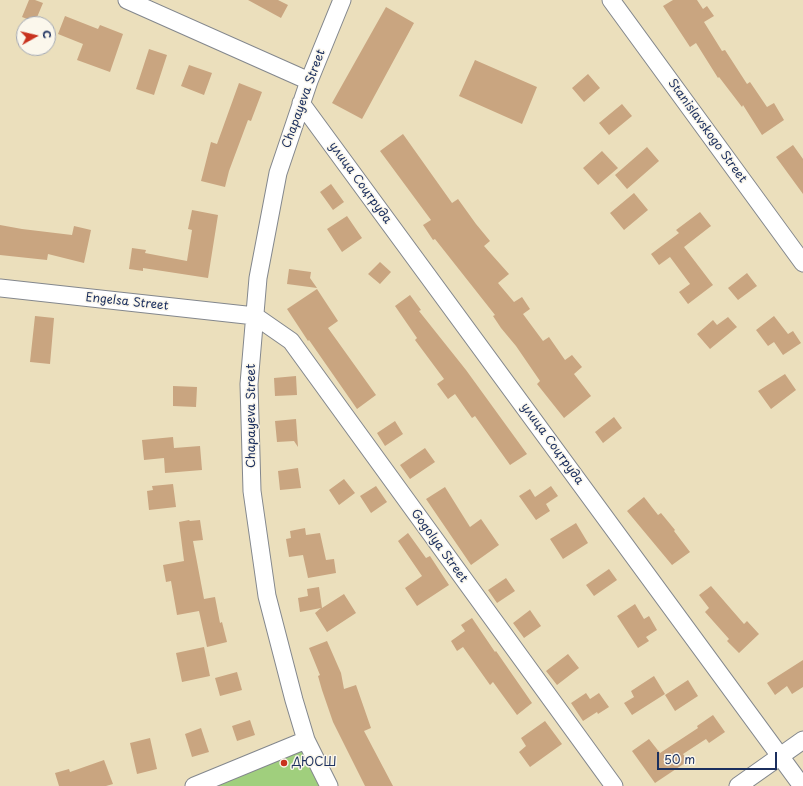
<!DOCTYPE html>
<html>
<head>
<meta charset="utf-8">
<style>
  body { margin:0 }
  #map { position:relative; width:803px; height:786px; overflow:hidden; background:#ebdfbc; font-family:"Playpen Sans",sans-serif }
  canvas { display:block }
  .north { position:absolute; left:16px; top:16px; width:40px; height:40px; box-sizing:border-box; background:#fbf7ec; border:1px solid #a1a7b3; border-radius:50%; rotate:82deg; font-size:11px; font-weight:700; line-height:16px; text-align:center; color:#1b2f5e }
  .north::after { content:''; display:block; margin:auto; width:14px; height:18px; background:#c8321e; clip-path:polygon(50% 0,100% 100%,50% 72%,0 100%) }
  .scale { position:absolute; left:657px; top:752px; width:120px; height:18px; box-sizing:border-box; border:2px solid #1b2f5e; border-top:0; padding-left:5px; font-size:12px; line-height:14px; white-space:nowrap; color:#1b2f5e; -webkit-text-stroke:3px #fbf7ec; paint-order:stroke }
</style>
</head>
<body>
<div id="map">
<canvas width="803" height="786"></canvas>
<div class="north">С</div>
<div class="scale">50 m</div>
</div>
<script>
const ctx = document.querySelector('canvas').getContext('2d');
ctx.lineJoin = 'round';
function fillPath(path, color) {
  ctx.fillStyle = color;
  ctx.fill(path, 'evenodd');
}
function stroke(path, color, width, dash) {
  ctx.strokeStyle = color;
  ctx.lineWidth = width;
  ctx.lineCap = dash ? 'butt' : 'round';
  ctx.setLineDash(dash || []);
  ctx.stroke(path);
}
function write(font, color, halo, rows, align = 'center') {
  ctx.font = font + ' "Playpen Sans",sans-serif';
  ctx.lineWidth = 3;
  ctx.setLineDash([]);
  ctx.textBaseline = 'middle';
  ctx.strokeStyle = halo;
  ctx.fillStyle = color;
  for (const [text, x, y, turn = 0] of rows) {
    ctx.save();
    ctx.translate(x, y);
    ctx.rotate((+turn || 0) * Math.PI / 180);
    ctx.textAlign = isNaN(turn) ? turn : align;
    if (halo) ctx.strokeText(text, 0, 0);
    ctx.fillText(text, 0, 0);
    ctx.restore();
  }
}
fillPath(new Path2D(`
  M306,740l23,46h-135z`), '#a0cf7d');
fillPath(new Path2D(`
  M29,0h6l8,3 -8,19 -13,-5z
  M248,0h30l10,5 -7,13z
  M673,0h24l6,9 4,-3 7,10 -10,6 18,29 3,-1 22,34 3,-2 17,25 7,-4 10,17 -22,15 -19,-30 -1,2 -23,-30 -1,1 -22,-35 -6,4 -27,-41z
  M386,7l28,16 -52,96 -30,-16z
  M65,16l33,13 2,-4 23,9 -13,38 -33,-12 6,-16 -25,-10z
  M149,49l18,6 -13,40 -18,-6z
  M475,60l62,27 -15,37 -63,-28z
  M189,65l23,8 -8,22 -23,-9z
  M588,74l12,14 -16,14 -12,-14z
  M239,83l23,9 -11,29 -3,-1 -19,51 -4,16 -24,-6 10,-39 6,2z
  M622,104l10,12 -23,19 -10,-12z
  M403,134l49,69 6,-4 18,25 14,17 -6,5 25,28 -11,9 16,19 8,-5 8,12 -7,5 20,27 6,-4 16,23 7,-5 10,12 -8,7 17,22 -27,22 -27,-34 3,-3 -24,-35 -15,-18 -8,-12 2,-1 -60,-76 -2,1 -10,-15 8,-5 -51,-69z
  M793,145l10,14v35l-27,-37z
  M647,147l12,14 -32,28 -12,-14z
  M602,151l16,17 -20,17 -15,-17z
  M331,184l13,18 -11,8 -13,-18z
  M634,193l14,17 -24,20 -14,-17z
  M192,210l26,5 -10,63 -65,-10v3l-14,-2 3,-21 14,2 -1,3 42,8 5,-31 -4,-1z
  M700,212l11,14 -27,21 29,38 -25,19 -9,-12 11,-8 -20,-27 -11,8 -8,-11 28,-21 -3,-3z
  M347,216l15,22 -20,14 -15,-23z
  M0,225l22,4 50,6 2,-9 17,4 -7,33 -36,-9 -1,6 -47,-5z
  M380,262l11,10 -11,12 -12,-10z
  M289,269l22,3 -1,6 7,10 -30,-4z
  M747,273l10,13 -19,14 -10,-12z
  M317,289l21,32 -10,7 48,67 -19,14 -48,-69 -1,1 -21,-32z
  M410,295l11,15 -2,1 47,59 61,84 -17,11 -35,-49 -3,2 -17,-24 -7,5 -11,-15 7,-5 -29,-39 2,-2 -22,-32z
  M35,316l19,2 -4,46 -20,-2z
  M774,316l14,18 5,-3 8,12 -18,12 -9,-13 -6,4 -12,-16z
  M728,317l9,10 -27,22 -13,-15 16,-14 4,5z
  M785,374l11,16 -25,19 -13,-18z
  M296,376l1,19 -22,1 -1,-18z
  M173,386l24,1 -1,20 -23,-1z
  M614,417l8,11 -19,15 -8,-11z
  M296,419l2,28 -4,-6 -17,1 -2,-21z
  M395,421l8,13 -18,12 -8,-13z
  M173,437l1,11 26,-2 2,24 -37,3 -1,-15 -20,2 -2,-20z
  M425,448l10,14 -25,17 -10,-14z
  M298,468l3,20 -21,2 -2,-19z
  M344,479l11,14 -16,12 -10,-15z
  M173,484l3,23 -27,3 -2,-19 6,-1 -1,-4z
  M376,486l11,16 -16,11 -11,-17z
  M551,486l7,10 -12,8 4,7 -14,9 -17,-24 11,-7 5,8z
  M445,487l25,40 11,-8 18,26 -28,20 -45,-66z
  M644,497l14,18 3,-2 14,17 -1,1 16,21 -18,13 -45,-54z
  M189,520l1,1 10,-1 3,20 -10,1 11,58 11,-2 5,26 2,-1 5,20 -20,5 -8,-36 -22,4 -6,-34 -5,1 -3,-17 21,-4 -5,-39z
  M576,523l12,20 -25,16 -13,-20z
  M305,528l1,7 14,-2 6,27 8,-1 2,14 -28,5 -5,-23 -14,2 -3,-18 5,-1 -1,-7z
  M408,533l18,25 4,-2 19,29 -32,21 -12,-18 17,-12 -24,-35z
  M609,569l8,11 -23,16 -8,-11z
  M506,578l9,13 -18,12 -9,-13z
  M711,586l33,38 3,-3 12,13 -20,19 -12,-12 2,-2 -24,-27 4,-4 -10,-13z
  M319,587l3,21 22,-14 12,19 -29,19 -12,-19 6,-5 -21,4 -2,-14 10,-2 -1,-7z
  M635,604l9,15 5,-3 8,14 -11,7 3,4 -11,7 -21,-32z
  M530,610l11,16 -17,12 -11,-15z
  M472,618l23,34 1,-1 36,52 -15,12 -24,-33 -3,3 -27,-38 -6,4 -6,-10 14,-10 -4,-6z
  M327,641l14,32 3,16 12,-4 15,43 -7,3 29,55h-28l-32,-64 -11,-32 -4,-14 2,-1 -11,-27z
  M204,647l6,29 -28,6 -6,-29z
  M568,654l11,14 -22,17 -11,-14z
  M803,660v27l-11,7 -5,-8 -12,9 -8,-12z
  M237,672l5,18 -22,6 -5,-18z
  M654,676l11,18 -33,21 -8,-12 10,-6 -3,-6z
  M688,680l10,16 -23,15 -10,-16z
  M586,693l4,6 9,-6 10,14 -11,7 -1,-2 -14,9 -12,-18z
  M713,715l12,17 -16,11 -3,-4 -23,15 5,7 -33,22 -23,-32 17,-12 11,14 38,-25 -1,-2z
  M250,720l5,15 -18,6 -5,-15z
  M545,721l17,23 -32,23 -11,-15 7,-6 -5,-8z
  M201,728l8,24 -17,5 -7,-23z
  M150,738l7,31 -20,5 -7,-31z
  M104,760l9,24 -7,2h-47l-4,-13 14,-4 1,3z`), '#c9a580');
const minor = new Path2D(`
  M127,0l182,81
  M611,0l192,263
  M301,103l501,683
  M0,288l255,28 36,25 323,445
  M194,786l112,-46
  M329,786l-23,-46 -12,-40 -27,-104 -15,-105 -3,-107 9,-106 20,-105 31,-92 33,-81
  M738,786l65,-46`);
stroke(minor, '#83878d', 19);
stroke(minor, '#fff', 17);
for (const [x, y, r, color] of [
  [284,763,4,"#c8321e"]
]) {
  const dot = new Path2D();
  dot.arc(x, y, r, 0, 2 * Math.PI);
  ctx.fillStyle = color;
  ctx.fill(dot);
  stroke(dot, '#fbf7ec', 1.5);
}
write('12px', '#1b2f5e', '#fbf7ec', [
  ["Chapayeva Street",304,99,-70],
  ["Stanislavskogo Street",707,131,54],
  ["улица Соцтруда",360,183,54],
  ["Engelsa Street",127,302,6],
  ["Chapayeva Street",252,416,-90],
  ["улица Соцтруда",552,444,54],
  ["Gogolya Street",439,546,54]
]);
write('12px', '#1b2f5e', '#fbf7ec', [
  ["ДЮСШ",292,763]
], 'left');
</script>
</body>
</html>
